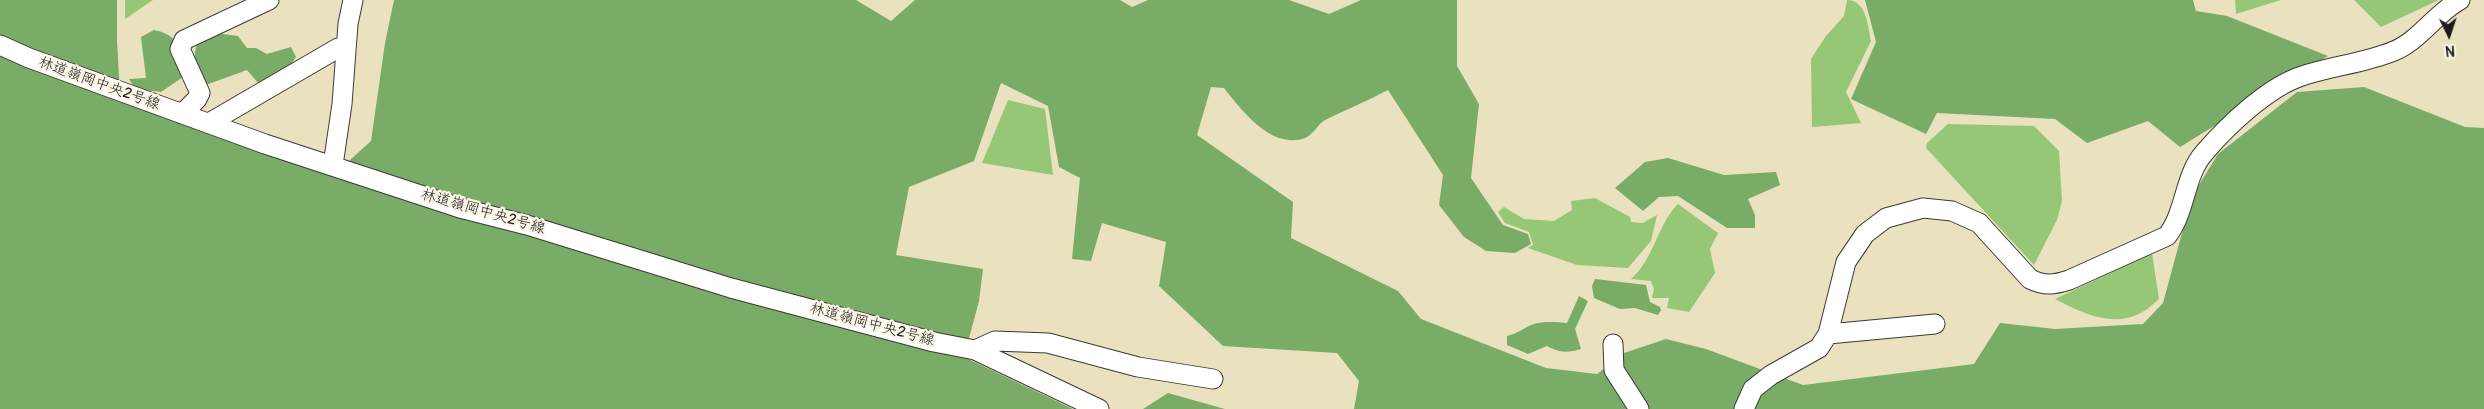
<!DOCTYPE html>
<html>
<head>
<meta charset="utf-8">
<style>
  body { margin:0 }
  #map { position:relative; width:2484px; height:409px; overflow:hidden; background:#eae2be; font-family:Pangolin,sans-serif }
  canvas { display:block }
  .north { position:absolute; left:2424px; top:10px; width:50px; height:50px; -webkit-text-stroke:4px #fcf5e5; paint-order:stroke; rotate:176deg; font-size:14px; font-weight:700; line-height:20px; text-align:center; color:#1c1c1c }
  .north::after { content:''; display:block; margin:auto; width:18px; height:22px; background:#1c1c1c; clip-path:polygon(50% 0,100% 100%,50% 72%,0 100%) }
</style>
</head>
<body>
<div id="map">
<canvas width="2484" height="409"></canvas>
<div class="north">N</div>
</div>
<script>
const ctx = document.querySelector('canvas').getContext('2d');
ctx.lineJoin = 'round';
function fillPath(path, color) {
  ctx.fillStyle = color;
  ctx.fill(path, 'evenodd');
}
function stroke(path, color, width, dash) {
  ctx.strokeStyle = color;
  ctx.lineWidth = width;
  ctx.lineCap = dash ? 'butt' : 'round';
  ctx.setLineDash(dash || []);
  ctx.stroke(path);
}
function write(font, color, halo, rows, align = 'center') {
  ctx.font = font + ' Pangolin,"Klee One",sans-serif';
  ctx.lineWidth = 4.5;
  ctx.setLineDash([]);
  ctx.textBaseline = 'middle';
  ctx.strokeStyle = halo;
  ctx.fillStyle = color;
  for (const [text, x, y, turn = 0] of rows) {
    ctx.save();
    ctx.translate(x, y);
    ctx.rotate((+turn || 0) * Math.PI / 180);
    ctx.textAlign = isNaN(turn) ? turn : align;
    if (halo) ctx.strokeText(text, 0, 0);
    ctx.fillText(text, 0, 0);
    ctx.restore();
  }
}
fillPath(new Path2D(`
  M125,0h28l-28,19z
  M1847,0c20,0 21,27 24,41l-25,51 15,31 -49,4 -1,-68 15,-23 18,-20z
  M2235,0h46l-45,14z
  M2354,0h85l-58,27z
  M1008,100l37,9 8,66 -71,-12z
  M1948,124l86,2 25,25 3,50 -5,19 -23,45 -108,-117 1,-5z
  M1595,198l35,19 1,5 12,1 14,-8 -6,26 -23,27 -51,-3 -49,-17 5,-3 -4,-13 -24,-9 -7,-11 6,-5 20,12 30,2 18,-11 -1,-9z
  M1678,204l40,29 -8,16 5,24 -26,39 -22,-4 2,-10h-17l2,-9 -3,-8 -20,-2c23,-20 26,-54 47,-75z
  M2152,253l7,46c-34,34 -67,19 -104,0z`), '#96c776');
fillPath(new Path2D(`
  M0,0h117v40l3,55 219,75 32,-29 14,-98 9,-43h462l35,21 24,-21h205l12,7 16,-7h141l40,14 32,-14h96v66l22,38 -8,74 32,47 25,9 3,10 -16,9 -29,-2 -22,-14 -25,-32 4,-30 -55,-85c-21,11 -43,20 -63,30 -7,4 -12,15 -20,18 -33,12 -63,-27 -81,-50l-13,-1 -14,48 96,67 -2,36 107,53 23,28 125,49 51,6 27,-21 42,-14 40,10 97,36 171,-21 26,-41 55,6 88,-5 20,-21 29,-107 26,-42 79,-62 67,-5 101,40 19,1v281h-1130l5,-28 -22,-28 -114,-7 -64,-60 7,-44 -64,-19 -11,38 -19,-2 8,-81 -21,-11 -11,-61 -47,-23 -27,78 -65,26 -13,68 87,14 -4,32 -15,56 109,52h-1073z
  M1865,0h328l3,11 31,5 101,40 -148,91 -32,-26 -61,22 -32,-24 -118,-6 -11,21 -75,-35 25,-57z
  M154,30c27,5 25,21 32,45l-25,17 -26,-3 -6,-10 17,-1 -5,-41z
  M215,33l23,3 9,12h9l11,6 24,-7 5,10 -7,11 -30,16 -12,-14 -44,16c-8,-18 -12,-29 -4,-47z
  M1668,158l56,17 52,-3 4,13 -32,14 7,16v13h-28l-49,-32 -19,1 -16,14 -28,-23 30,-26z
  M1595,279l51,6 4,17 10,5 1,3 -3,5 -23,-7 -15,1 -26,-11 -2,-12z
  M1579,296l9,5 -13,28 6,20c-14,4 -21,4 -34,-3l-19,8 -21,-9v-9c10,-2 18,-9 27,-12 10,-3 23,-2 33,-1z
  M1168,393l57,16h-82z`), '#78ac67');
const minor = new Path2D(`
  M0,45l29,13 236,86 195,64 67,17 204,63 203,54 41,8 124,59
  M182,114l15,-15 3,-6 -20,-44 4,-9 85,-40
  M209,123l129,-75h8
  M333,165l9,-61 6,-80 5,-24
  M1828,334l107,-10
  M1613,344l1,26 25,39
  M975,350l20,-9 53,2 90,24 75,12
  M1744,409l9,-20 18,-14 48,-27 9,-14 18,-72 19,-28 21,-16 37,-10 29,3 27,12 51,56c14,7 24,6 39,1l98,-44c19,-24 17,-60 37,-83 23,-27 64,-66 98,-77 30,-10 63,-13 92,-25 25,-10 42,-38 66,-51`);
stroke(minor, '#3b3a34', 21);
stroke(minor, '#fff', 19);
write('15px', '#1c1c1c', '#fcf5e5', [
  ["林道嶺岡中央2号線",99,84,20],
  ["林道嶺岡中央2号線",483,212,16],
  ["林道嶺岡中央2号線",872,325,15]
]);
</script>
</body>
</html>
